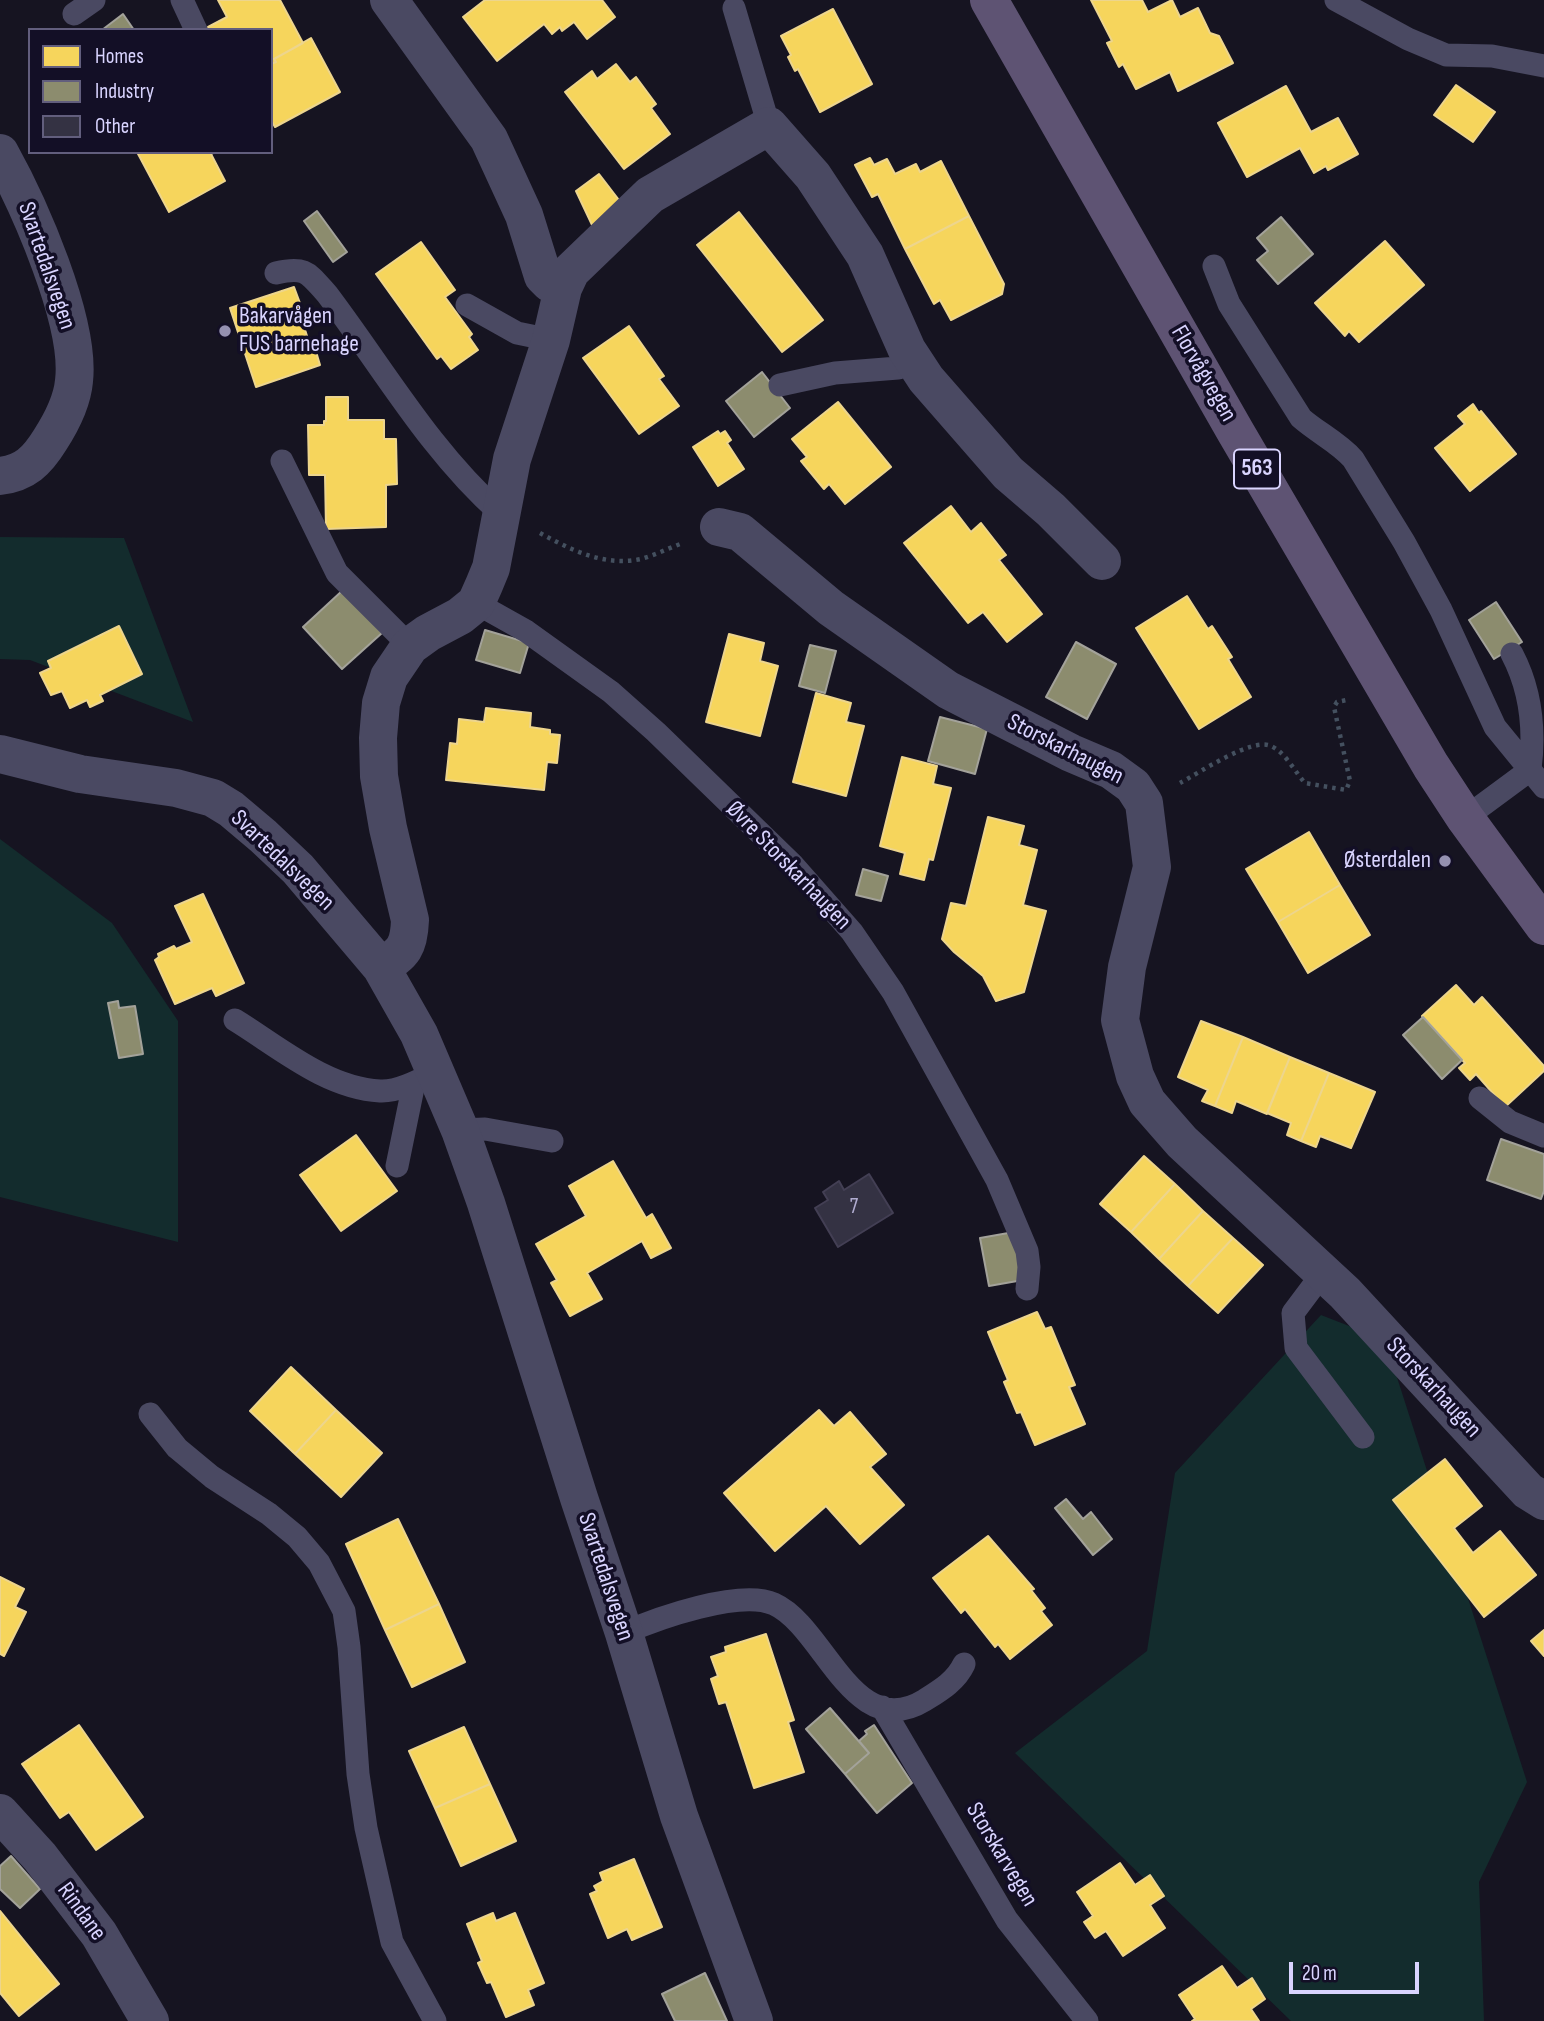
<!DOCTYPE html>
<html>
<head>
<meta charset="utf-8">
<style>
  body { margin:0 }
  #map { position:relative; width:1544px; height:2021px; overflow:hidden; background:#161421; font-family:"Sofia Sans Condensed",sans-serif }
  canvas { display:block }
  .legend { position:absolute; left:28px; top:28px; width:245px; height:126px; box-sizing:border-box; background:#130f26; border:2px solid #625e7d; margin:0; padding:9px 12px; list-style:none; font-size:21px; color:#d9d4ff }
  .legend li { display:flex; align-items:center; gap:14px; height:35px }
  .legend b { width:35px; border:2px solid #625e7d }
  .scale { position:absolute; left:1289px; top:1962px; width:130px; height:32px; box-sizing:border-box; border:4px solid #d9d4ff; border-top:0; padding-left:9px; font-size:21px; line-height:24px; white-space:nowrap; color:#d9d4ff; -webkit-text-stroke:5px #130f26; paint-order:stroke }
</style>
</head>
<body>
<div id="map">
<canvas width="1544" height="2021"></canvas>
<ul class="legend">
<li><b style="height:19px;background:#f6d55c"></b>Homes</li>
<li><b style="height:19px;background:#8c8c6e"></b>Industry</li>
<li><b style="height:19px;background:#343243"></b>Other</li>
</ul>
<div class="scale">20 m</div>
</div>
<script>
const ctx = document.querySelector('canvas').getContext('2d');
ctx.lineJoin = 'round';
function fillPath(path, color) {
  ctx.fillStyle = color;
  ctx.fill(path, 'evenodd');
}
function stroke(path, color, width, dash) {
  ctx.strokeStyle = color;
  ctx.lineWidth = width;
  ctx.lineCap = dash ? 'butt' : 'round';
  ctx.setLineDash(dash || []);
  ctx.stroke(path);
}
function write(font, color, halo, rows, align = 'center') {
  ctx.font = font + ' "Sofia Sans Condensed",sans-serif';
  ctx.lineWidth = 7;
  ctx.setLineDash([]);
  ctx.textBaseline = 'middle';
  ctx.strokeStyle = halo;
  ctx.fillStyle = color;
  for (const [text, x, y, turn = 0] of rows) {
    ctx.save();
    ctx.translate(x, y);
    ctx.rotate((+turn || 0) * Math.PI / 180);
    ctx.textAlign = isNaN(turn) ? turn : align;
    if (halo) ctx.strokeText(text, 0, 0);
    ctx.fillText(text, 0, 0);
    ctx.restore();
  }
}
fillPath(new Path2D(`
  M0,537l124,1 69,184 -163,-62 -30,-1z
  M0,839l112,84 66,98v221l-178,-45z
  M1321,1315l64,25 142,442 -48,100 5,139h-193l-276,-268 132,-102 28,-178z`), '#132c2d');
const homes = new Path2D(`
  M218,0h62l23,43 -29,16 2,3 -5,2v-34h-61l-2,-3 19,-10z
  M485,0h117l13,17 -28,22 -13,-17 -12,9 -2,-4 -8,7 -8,-10 -47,37 -34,-44z
  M1091,0h51l6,12 24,-12 8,17 18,-9 12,25 9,3 14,27 -55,28 -8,-19 -34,17 -13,-25 -4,3 -12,-24 5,-2z
  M833,9l39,75 -52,28 -22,-43 -3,2 -7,-14 3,-2 -10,-19z
  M311,38l29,54 -65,35 -4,-7v-56l5,-2 -2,-3z
  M616,64l14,18 6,-5 20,27 -5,4 19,26 -46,35 -59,-77 27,-21 5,8z
  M1456,85l39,27 -22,30 -39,-27z
  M1286,86l25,46 27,-14 20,36 -30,16 -2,-4 -12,7 -14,-25 -53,29 -29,-54z
  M137,152h78l-4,2 14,27 -56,31z
  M870,158l4,7 13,-6 8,15 21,-10 4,8 21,-11 28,55 -64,33 -27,-55 -6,3 -17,-32z
  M599,174l23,30 -29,23 -17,-36z
  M739,212l84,108 -41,32 -85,-107z
  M969,216l35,68 -2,10 -51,26 -11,-20 -6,4 -29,-55z
  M1385,241l39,44 -65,57 -10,-11 -4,5 -30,-33z
  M421,242l34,48 -10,7 27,37 -3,3 9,13 -27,19 -10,-13 -4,3 -61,-85z
  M294,287l10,27h-4l8,25 4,-1 8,27 -64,22 -26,-79z
  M629,326l35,50 -5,3 20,27 -40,28 -56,-76z
  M326,397h22v23h36v19h12l1,45 -11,1v42l-60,2 -1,-54h-16l-1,-50h16v-4h2z
  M838,402l53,65 -46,37 -16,-20 -5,5 -23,-28 6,-4 -15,-18z
  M1473,404l6,9 2,-2 35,43 -46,37 -35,-43 30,-24 -7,-8z
  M718,431l2,3 5,-3 6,9 -4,3 17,26 -26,17 -25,-39z
  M951,506l20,26 10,-9 25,32 -7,5 43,54 -35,28 -24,-30 -15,11 -64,-80z
  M1187,596l21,33 4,-3 20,31 -4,2 23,38 -52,32 -63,-101z
  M119,626l23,48 -42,21 3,6 -13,6 -3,-7 -17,8 -8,-17 -11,4 -11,-22 11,-5 -3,-7z
  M729,634l35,9 -4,18 18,5 -18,70 -54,-14z
  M816,693l35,10 -5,19 18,4 -18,70 -53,-14z
  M486,708l45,5 -1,14 20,3v4l10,1 -3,28 -10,-1 -3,28 -98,-10 4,-37 7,1 2,-25 25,3z
  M902,757l35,9 -4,18 18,4 -18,72 -4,-1 -5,21 -24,-6 5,-21 -25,-7z
  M988,817l36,9 -5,19 18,5 -14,55 23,6 -22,81 -28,9 -13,-25 -29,-24 -12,-13 9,-36 15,3z
  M1309,832l31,53 -62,37 -32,-53z
  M1340,885l30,50 -62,38 -30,-51z
  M203,894l41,89 -28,13 -4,-8 -37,16 -20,-44 4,-3 -1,-3 16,-8 2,3 16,-7 -17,-36z
  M1456,985l18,20 8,-8 62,69v5l-39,36 -29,-33 -6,6 -11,-12 6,-5 -43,-47z
  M1201,1021l42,16 -28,69 -13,-5 6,-11 -30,-13z
  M1243,1037l47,20 -23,57 -31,-13 -4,12 -17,-7z
  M1290,1057l39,16 -28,68 -14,-6 4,-12 -24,-10z
  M1329,1073l46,19 -24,56 -31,-12 -4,11 -15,-6z
  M356,1135l41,56 -56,40 -41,-56z
  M1144,1156l31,28 -44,48 -31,-28z
  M613,1161l33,57 6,-4 19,34 -20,10 -9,-17 -55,32 15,26 -32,17 -19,-33 6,-3 -21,-36 50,-28 -17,-30z
  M1175,1184l28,27 -44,48 -28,-27z
  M1203,1211l30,27 -45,48 -29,-27z
  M1233,1238l30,27 -45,48 -30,-27z
  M1037,1312l8,17 6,-2 24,58 -6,2 16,37 -50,21 -14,-33 -4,1 -13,-31 4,-2 -20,-48z
  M291,1367l45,43 -41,44 -45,-43z
  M336,1410l46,43 -41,44 -46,-43z
  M819,1410l15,16 16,-14 36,42 -16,13 34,38 -44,39 -34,-38 -51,45 -51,-58z
  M1445,1459l37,47 -28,22 19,25 27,-22 36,44 -52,42 -91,-117z
  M398,1519l41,85 -54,26 -39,-86z
  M988,1536l46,53 -3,1 14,18 -4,3 11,14 -42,34 -12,-15 -3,3 -30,-38 -4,4 -28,-35z
  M0,1577l24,12 -9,18 11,5 -22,44 -4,-2z
  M439,1604l26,58 -53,25 -27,-57z
  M1544,1630v26l-13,-15z
  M766,1634l28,86 -6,2 16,50 -50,16 -28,-86 -7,2 -8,-25 7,-3 -7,-19 15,-5 -1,-5z
  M79,1725l64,92 -47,33 -27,-38 -9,6 -38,-54z
  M464,1727l26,57 -55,24 -26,-57z
  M490,1784l26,57 -55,25 -26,-58z
  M634,1859l28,68 -30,13 -5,-11 -19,9 -18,-44 7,-3 -3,-5 9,-5 -3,-8z
  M1120,1863l15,22 15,-10 14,21 -14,9 15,23 -42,28 -17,-25 -11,7 -11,-16 9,-6 -16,-24z
  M0,1911l59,73 -40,32 -19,-23z
  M493,1913l3,8 19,-8 29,70 -16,7 6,15 -28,12 -15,-35 -4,1 -9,-20 4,-2 -15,-37z
  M1222,1966l15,22 15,-10 13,21 -14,10 8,12h-67l3,-2 -16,-24z`);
fillPath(homes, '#f6d55c');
stroke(homes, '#edd58d', 2);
const industry = new Path2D(`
  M123,14l11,16h-32z
  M317,211l30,41 -14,10 -29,-41z
  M1281,217l32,37 -35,30 -21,-24 11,-9 -11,-13z
  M762,372l28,36 -36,29 -28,-36z
  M343,590l39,43 -40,36 -39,-42z
  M1496,602l26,40 -28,17 -25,-39z
  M485,630l44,13 -9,30 -44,-13z
  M1076,642l40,22 -29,55 -41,-22z
  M810,645l26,6 -11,42 -26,-7z
  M940,717l47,12 -12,45 -47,-13z
  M863,869l25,7 -7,25 -25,-6z
  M118,1001l1,7 16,-2 8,48 -24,4 -11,-55z
  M1423,1017l39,43 -20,19 -39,-44z
  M1501,1139l43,15v37l-3,8 -54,-19z
  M1014,1232l9,48 -34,6 -9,-48z
  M1066,1499l17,20 8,-7 21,27 -19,16 -38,-47z
  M830,1708l39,45 -24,21 -39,-45z
  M874,1725l38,58 -35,30 -32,-39 24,-21 -10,-12 8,-7 -2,-3z
  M11,1856l29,33 -20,19 -20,-19v-23z
  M705,1973l22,48h-52l-13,-27z`);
fillPath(industry, '#8c8c6e');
stroke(industry, '#a3a29a', 2);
const building = new Path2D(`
  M869,1174l24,39 -55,34 -23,-39 13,-8 -5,-8 16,-11 5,9z`);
fillPath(building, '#343243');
stroke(building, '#433f54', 2);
stroke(new Path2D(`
  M540,533c31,17 65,34 101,26 14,-4 28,-11 42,-16
  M1180,783c19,-10 72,-46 91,-37 14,6 24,26 34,37l41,7 4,-9 -16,-74 3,-5 10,-2`), '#44505f', 4.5, [3.5, 5]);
stroke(new Path2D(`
  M182,0l14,30
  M1336,0l72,39 38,16 46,1 52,10
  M734,8l35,118
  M74,14l20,-14
  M1214,266l15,38 72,114c17,15 37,24 52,41l51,83 37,68 54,117 49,60
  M276,273c30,-7 32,0 51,21 56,74 103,157 173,219
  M467,305l50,28 34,7
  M780,385l55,-12 63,-5 9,-18
  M282,461l55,112 73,73
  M476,603l50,28 85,61 45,40 137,133 59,67 41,60 104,188 30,71 2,16 -2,22
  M1465,818l65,-48c5,-40 1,-80 -18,-116
  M235,1020c44,27 91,68 145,71 18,1 40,-11 56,-19
  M1480,1098l30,24 34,14
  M460,1130l25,-1 67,12
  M397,1166l17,-83
  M1323,1273l-30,40 3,35 67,89
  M150,1414l27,34 35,29 57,37 28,23 22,26 25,48 5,36 9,127 8,54 26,114 43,79
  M624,1633c34,-15 116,-44 150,-29 51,23 79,140 151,96 16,-10 31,-19 39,-36
  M882,1707l125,213 80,101`), '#4a4962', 23);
stroke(new Path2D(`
  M389,0l100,139 35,76 19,61 7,7 13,5
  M0,153c29,52 81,169 74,228 -2,22 -13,42 -24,59 -13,21 -25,33 -50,36
  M719,527l21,5 91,76 117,82 123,63 40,17 22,16 11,17 8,64 -25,100 -7,53 15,56 12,26 35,40 163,151 183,198 16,10
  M0,754l80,20 96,14 37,10 18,11 32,27 35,33 83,98 38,67 41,96 26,73 93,295 45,135 55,183 75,205
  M381,967c23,-14 28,-20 29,-47l-22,-92 -9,-52 -1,-38 3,-35 8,-26 21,-31 18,-13 32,-17 16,-13 8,-18 7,-17 21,-109 39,-119 12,-52 8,-17 79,-76 119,-69 44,50 52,79 42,95 19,29 82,94 43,37 51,51
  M0,1813l40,44 59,77 51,87`), '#4a4962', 38);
stroke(new Path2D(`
  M989,0l246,431 196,335 34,52 79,108`), '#5e5373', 38);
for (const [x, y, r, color] of [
  [225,331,7,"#9591b1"],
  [1445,861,7,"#9591b1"]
]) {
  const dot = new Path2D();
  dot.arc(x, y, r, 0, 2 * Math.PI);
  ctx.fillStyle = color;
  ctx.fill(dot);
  stroke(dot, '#130f26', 2.5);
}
write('21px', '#b0acd0', null, [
  ["7",854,1208]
]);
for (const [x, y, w] of [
  [1257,469,46]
]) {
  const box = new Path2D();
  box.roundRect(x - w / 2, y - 19.5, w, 39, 5);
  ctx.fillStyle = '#130f26';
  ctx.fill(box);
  stroke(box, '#d9d4ff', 2);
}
write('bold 23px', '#d9d4ff', null, [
  ["563",1257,469]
]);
write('24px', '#d9d4ff', '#130f26', [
  ["Svartedalsvegen",46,266,71],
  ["Florvågvegen",1203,374,60],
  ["Storskarhaugen",1065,750,27],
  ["Svartedalsvegen",282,861,44],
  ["Øvre Storskarhaugen",788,866,46],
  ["Storskarhaugen",1433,1388,47],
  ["Svartedalsvegen",605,1577,72],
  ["Storskarvegen",1001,1855,59],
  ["Rindane",81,1912,54]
]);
write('24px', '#d9d4ff', '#130f26', [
  ["Bakarvågen",239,317],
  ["FUS barnehage",239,345],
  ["Østerdalen",1431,861,"right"]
], 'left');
</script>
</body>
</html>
